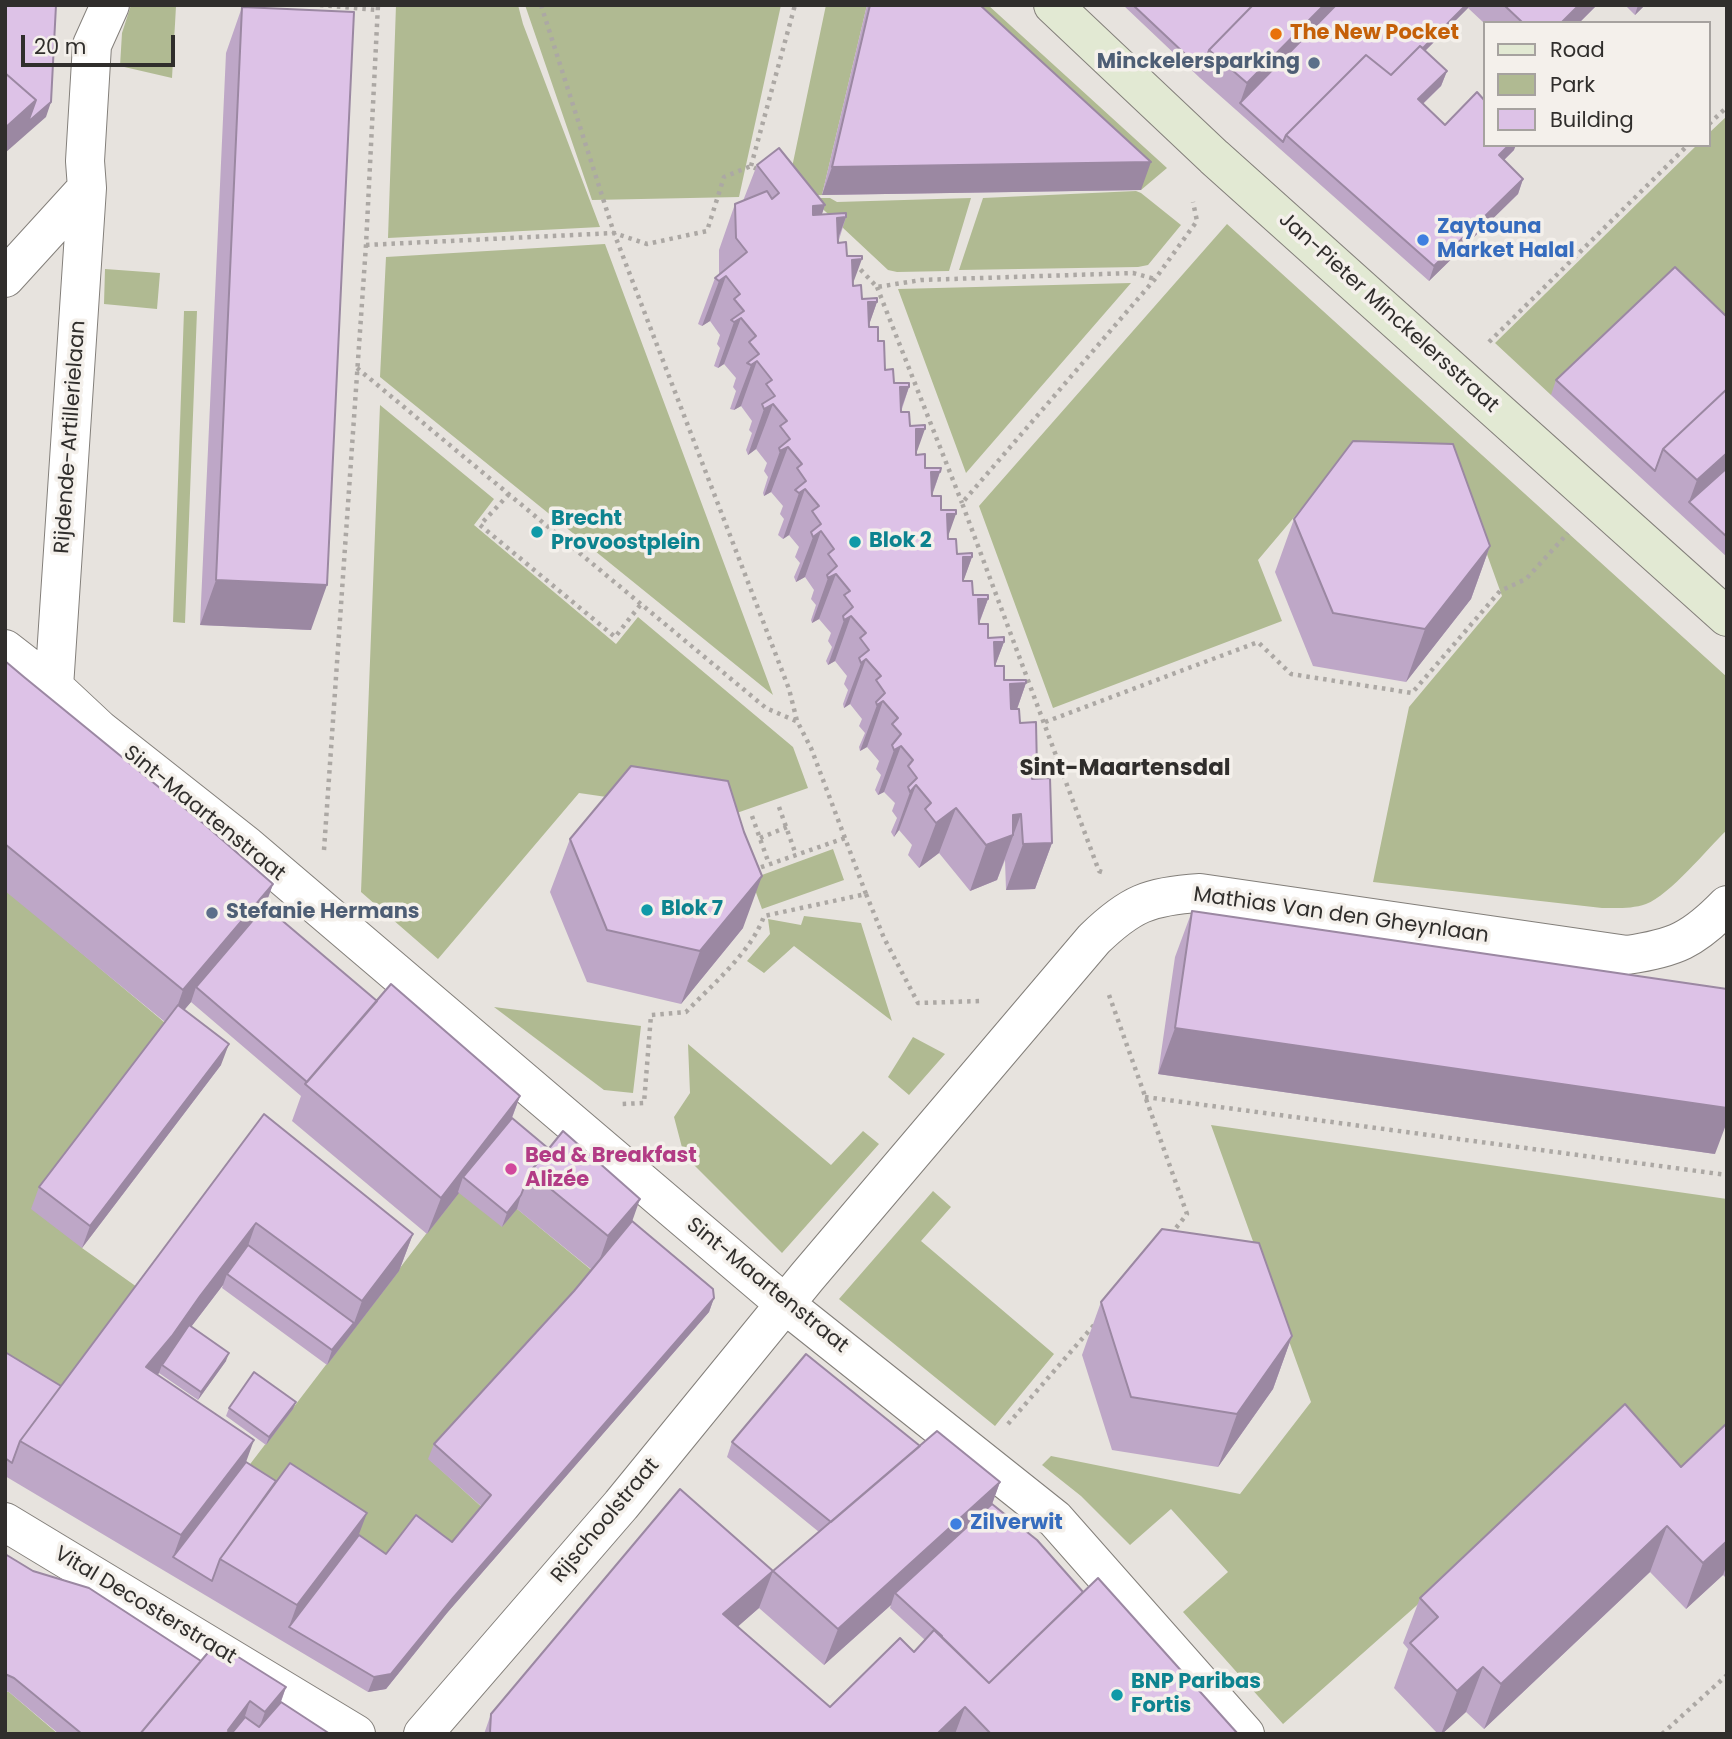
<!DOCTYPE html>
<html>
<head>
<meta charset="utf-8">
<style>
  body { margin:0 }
  #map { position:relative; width:1732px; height:1739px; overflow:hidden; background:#e7e3de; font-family:Poppins,sans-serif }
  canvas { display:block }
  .frame { position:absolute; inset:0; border:7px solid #302e2c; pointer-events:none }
  .legend { position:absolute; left:1483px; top:21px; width:228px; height:126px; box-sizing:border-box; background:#f4f0eb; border:2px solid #a6a29f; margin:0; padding:9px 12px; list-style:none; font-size:21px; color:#302e2c }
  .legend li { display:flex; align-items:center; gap:14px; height:35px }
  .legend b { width:35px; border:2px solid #a6a29f }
  .scale { position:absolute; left:21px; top:35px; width:154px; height:32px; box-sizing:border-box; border:4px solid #302e2c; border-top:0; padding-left:9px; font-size:21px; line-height:24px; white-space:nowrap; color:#302e2c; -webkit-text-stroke:5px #f4f0eb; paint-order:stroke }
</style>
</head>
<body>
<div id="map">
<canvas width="1732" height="1739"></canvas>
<div class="frame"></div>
<ul class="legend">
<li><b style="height:9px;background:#e2e9d3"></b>Road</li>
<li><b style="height:19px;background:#b0ba92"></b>Park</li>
<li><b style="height:19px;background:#ddc2e7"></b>Building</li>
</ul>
<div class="scale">20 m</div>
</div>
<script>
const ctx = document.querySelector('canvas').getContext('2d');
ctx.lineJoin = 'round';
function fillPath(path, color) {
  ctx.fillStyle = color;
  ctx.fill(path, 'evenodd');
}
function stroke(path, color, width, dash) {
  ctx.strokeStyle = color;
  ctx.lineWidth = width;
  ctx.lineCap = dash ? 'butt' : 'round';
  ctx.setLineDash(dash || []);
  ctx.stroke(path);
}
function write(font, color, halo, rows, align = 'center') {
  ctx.font = font + ' Poppins,sans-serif';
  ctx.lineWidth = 7;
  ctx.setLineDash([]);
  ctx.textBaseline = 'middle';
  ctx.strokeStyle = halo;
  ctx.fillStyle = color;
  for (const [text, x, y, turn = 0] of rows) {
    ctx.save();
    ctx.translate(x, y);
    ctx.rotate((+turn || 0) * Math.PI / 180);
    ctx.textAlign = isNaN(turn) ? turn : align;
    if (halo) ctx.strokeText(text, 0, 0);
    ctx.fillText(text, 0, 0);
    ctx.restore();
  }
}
fillPath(new Path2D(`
  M131,5l45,1 -4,72 -52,-12 2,-33z
  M396,5h122l5,19 77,203 -212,11z
  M525,5h256l-42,192 -147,3z
  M826,5h41l-45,190 -36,1z
  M940,5h48l179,163 -26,22z
  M1727,116v221l-176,58 -56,-52 202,-198h12v-12z
  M1136,191l5,2 40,32 -33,40 -10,2 -179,3 24,-72z
  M811,198h19l7,4 134,-4 -22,73 -52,1 -9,-2z
  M1227,224l500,453v153c-20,19 -57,65 -81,74 -14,5 -30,4 -44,4l-229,-26 36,-175 93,-111 -41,-114 -133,-5 -70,83 24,61 -229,87 -74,-202z
  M605,244l168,451 -393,-318 6,-120z
  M105,269l55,4 -3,36 -53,-5z
  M1131,283l-165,190 -68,-184z
  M184,311h13l-12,312 -12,-1z
  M380,405l114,94 -20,26 142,119 22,-27 155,130 15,41 -77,27 -152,-22 -141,166 -77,-67z
  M833,849l11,31 -82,29 -11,-30z
  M5,889l165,138 -88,221 62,44 -84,112 -55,-34z
  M804,916l57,7 31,98 -98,-75 -30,27 -17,-12 23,-27 -2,-15 33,6z
  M494,1007l147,19 -8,67 -29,-3z
  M913,1037l32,17 -36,41 -21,-18z
  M688,1044l143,121 32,-34 16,13 -97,109 -98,-98 -10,-38 16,-24z
  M1211,1125l516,74v234l-74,66 -51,-58 -319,283 -100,-112 45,-40 -57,-63 -41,36 -49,-49 -39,-31 9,-9 189,38 71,-92z
  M933,1191l18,16 -30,34 133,113 -59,72 -156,-127z
  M458,1192l58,16 79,65 -166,186 56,51 -38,46 -66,13 -140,-93z
  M5,1691l4,1 49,42h-53z`), '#b0ba92');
const street = new Path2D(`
  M5,278l82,-90
  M5,649l49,38 46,43 147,116 539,459 269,214 190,215
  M54,687l33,-499 -2,-27 7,-116 18,-40
  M5,1522l351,212
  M423,1734l198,-229 186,-228 287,-338c36,-35 55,-43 106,-46l427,62c48,-7 66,-15 100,-50`);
const secondary = new Path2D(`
  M1053,5l161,152 513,460`);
stroke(street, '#837f7a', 40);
stroke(secondary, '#837f7a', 40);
stroke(new Path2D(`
  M320,5l57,5
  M541,5l73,228 175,456 8,32 14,27 55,146 -102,22c-12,35 -52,69 -78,96l-35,3 -7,88 -22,1
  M1709,124l18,-17
  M751,166l44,-161
  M366,245l248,-12 33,11 60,-13 17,-54 27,-11 8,4
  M843,251l34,36 44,-7 212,-7 22,6
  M877,287l85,216
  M1489,342l199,-197
  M357,368l409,340 30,13
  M509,494l-29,31 135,112 26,-33
  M1045,722l213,-80 33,32 121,19 88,-102 26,-12 42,-46
  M779,807l17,48
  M752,816l17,48
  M760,838l27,-11
  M324,850l42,-605 12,-240
  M753,870l92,-32
  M1102,872l-3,-1 -137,-368 193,-224 42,-58 -4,-19
  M866,894l18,44 34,65 64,-2
  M1109,995l78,219 -15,19
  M1145,1097l582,78
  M1008,1424l86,-99
  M1662,1734l65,-59`), '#aca8a4', 4.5, [3.5, 5]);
stroke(street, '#fff', 38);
stroke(secondary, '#e2e9d3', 38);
fillPath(new Path2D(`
  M867,5h113l161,185 -319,5z
  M1123,5h474l-18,18h-94v1l-17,-16 -43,43 22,20 -6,15 -18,18 22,21 69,25 -10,10 19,19 -5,15 -89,87 -229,-203z
  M1625,5h20l-10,10z
  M242,7l69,623 -111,-5 26,-572z
  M757,165l68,40 -3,9 24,3 -8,26 9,13 6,30 9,13 15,3 -8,22v3l9,14 7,29 9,13 15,4 -8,25 9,14 6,29 9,13 15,4 -8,24 9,14 7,28 9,16 15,3 -9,24 10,14 15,4 -9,25 9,14 16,4 -9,24 9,14 22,3 -9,26 17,70 18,64 -17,46 -29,1 -1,-30 -8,20 -27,11 -31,-38 -20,15 -11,-13 4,-10 -13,-15 -5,7 -3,-5 6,-14 -5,-7 3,-8 -11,-11 -6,3 -3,-5 6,-15 -5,-6 3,-8 -12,-14 -7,4 -1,-4 6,-14 -6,-7 3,-7 -12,-15 -6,4 -1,-4 5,-14 -4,-6 3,-8 -12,-15 -7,4 -2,-4 6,-14 -4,-6 3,-8 -12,-14 -7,4 -1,-3 5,-15 -5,-6 3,-9 -9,-13 -9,5 -2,-5 6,-14 -5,-6 4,-10 -10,-12 -6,4 -5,-4 6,-16 -4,-5 3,-8 -12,-14 -7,4 -1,-3 5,-16 -4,-6 3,-8 -11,-14 -8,6 -2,-5 6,-17 -3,-3 3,-9 -11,-15 -7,4 -4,-1 6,-18 -3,-4 3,-9 -12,-14 -6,4 -4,-2 6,-18 -3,-4 3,-9 -10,-14 -8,5 -4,-2 17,-46 4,-3v-25l16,-46 8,-3z
  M1727,317v240l-176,-162 5,-15z
  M1294,519l196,27 -19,53 -65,83 -93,-16 -38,-94z
  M5,661l268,223 -8,22 112,95 143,95 -8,22 120,103 82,77 -5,14 -262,301 -61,76 -18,3 -363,-216v-124l56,34 203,-272 149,120 -14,37 -72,94 -105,-77 1,-3 -32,42 35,34 -28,39 -39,-27 -2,2 89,87 140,92 66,-12 29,-36 -53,-47 6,-15 140,-153 18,-21 -75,-61 -15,18 -43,-34 -32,41 -135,-113 9,-25 -110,-94 -7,8 37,55 -139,183 -51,-39 8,-22 126,-165 -160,-131z
  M570,839l173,89 -62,76 -94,-22 -37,-90z
  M1192,911l523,243 -557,-80 17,-117z
  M1101,1302l191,34 -19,53 -55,78 -106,-17 -30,-95z
  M296,1402l-3,7 -27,36 -40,-29 3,-8z
  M1727,1423v156l-4,-4 -37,34 -36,-37 -166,157 -18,-17 -24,22h-4l-44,-46 14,-39 -5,-6 17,-45 261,-131z
  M732,1442l188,4 80,36 -8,22 91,88 155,142h-754l7,-20 282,-143 -14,37 -22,19 93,80 84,-55 11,-12 -35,-32 1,-3 -67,60 -65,-57 14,-37 46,-39 -92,-75z
  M5,1554l28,17 168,90 85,26 -5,15 49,32h-271l-50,-42 -4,-1z`), '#bea7c7');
fillPath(new Path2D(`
  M1324,5h17l-101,98 7,-20z
  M1466,5h3l-1,3 -82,82 2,-8z
  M1579,5h18l-18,18h-18z
  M1638,5h7l-10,10z
  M1447,71l-6,15 -29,28 6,-15z
  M36,100l15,2 -5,15 -41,36v-25z
  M1509,145h7l-2,5 -20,20 5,-15z
  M1151,162l-10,28 -319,5 10,-28z
  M1523,179l-5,15 -89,87 5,-15z
  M825,205l-16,46 4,-45z
  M846,217l-17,46 8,-45z
  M862,259l-17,46 7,-45z
  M726,276l-16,45 -8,5 17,-45z
  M868,302h9l-16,46z
  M741,318l-17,46 -6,4 16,-46z
  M757,361l-16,45 -7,4 17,-45z
  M900,387h9l-16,45z
  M773,404l-17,45 -8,6 16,-46z
  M916,429h9l-16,45z
  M788,447l-17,45 -7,4 16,-45z
  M1727,453v25l-38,24 8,-22z
  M931,472h9l-16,45z
  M805,489l-16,46 -6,4 16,-46z
  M947,514h9l-16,45z
  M821,531l-16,46 -9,5 17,-45z
  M1490,546l-19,53 -65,83 19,-53z
  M963,557h9l-16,45z
  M836,574l-17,45 -7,4 16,-45z
  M216,580l111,5 -16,45 -111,-5z
  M978,599h10l-17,45z
  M851,616l-16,45 -7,4 16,-45z
  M994,642h10l-17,45z
  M866,659l-16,45 -6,4 17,-45z
  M1026,683l-16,46v-45z
  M883,701l-16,46 -7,4 17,-46z
  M901,746l-17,46 -6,3 16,-45z
  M1037,770l-40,110 -27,11 16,-46 27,-30 18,-44z
  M916,785l-17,45 -5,7 16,-45z
  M956,808l-17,45 -20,15 17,-45z
  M1052,843l-17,46 -29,1 17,-46z
  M762,876l-19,52 -62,76 19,-53z
  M273,884l-13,36 -64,67 -5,15 -21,25 13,-37z
  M1175,1028l552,80v14l-12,32 -557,-80z
  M229,1044l-8,21 -139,183 8,-22z
  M520,1096l-14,37 -43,44 -5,15 1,1 -32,41 14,-36z
  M521,1195l-4,14 -15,18 5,-14z
  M640,1199l-13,37 -32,37 13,-37z
  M256,1223l-13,37 -16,14 -4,11 -61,80 -3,8 -26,31 13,-37 54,-71z
  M413,1234l-14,37 -72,94 5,-15 22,-27 8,-22z
  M714,1298l-5,14 -262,301 -61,76 -18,3 6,-15 79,-79z
  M1292,1336l-19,53 -55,78 19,-53z
  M229,1353l-3,8 -28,39 3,-8z
  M296,1402l-3,7 -27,36 3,-8z
  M254,1440l-13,36 -68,81 8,-22z
  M1000,1482l-13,36 -92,75 -4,12 -67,60 14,-36z
  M367,1513l-14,37 -64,77 8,-22z
  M1667,1526l-17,46 -166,157 17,-45z
  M1727,1541v23l-4,11 -37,34 17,-46z
  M773,1571l-14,37 -49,43 13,-37z
  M1483,1667l-17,45 -24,22h-1l16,-43z
  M286,1687l-13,36 -16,11 8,-22z
  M250,1701l-11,33h-13l2,-4z
  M965,1707l-10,27h-18z`), '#9b88a2');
const building = new Path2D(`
  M5,5h51l-5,97 -23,20 8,-22 -31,-27z
  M870,5h110l171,157 -319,5z
  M1133,5h120l-44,45 -7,20z
  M1253,5h71l-77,78 -38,-33z
  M1336,5h130l-43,43 -3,-2 -29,29 -25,-20 -80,80 -3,7 -43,-39z
  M1504,5h75l-18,18h-38z
  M242,7l112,5 -27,573 -111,-5z
  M1420,46l27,25 -29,28 27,26 32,-33 8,9v44h24l-10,10 24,24 -89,87 -148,-131 80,-80 25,20z
  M5,73l31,27 -31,28z
  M779,148l46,57 -12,1v9l33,-2v4l-9,1 1,25 8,-1 1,14h15v3l-10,1 1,26 8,-1 1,14 15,-1v4h-9l1,25h9v14h6l1,29 8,-1 1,14h15v4h-9l1,25h8l1,14 15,-1v4h-9v26l9,-1v14h16l-1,4h-9l1,24h9v14h15v4h-9l1,25h8l1,15 15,-1v4h-9v24h9l1,14h15v4h-10l1,25h9v14l16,-1v5h-10l1,24h9v14h22v3l-16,1 1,25h8l1,14 16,-1 1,48 -6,1 1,8 18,-1 2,65 -29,1 -2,-30 -8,1v20l-27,10 -30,-37 -20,15 -11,-14 6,-6 -15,-18 -6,7 -2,-5 9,-9 -9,-12 5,-6 -12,-14 -7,4 -2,-5 9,-11 -9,-10 6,-6 -15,-17 -6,4 -1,-3 9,-9 -9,-13 5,-4 -15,-17 -5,4 -2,-5 10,-8 -9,-12 6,-5 -15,-17 -7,4 -1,-4 10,-9 -9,-12 6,-4 -14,-17 -8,4 -1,-3 10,-9 -9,-12 6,-5 -13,-18 -8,6 -2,-5 10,-8 -9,-13 7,-5 -14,-17 -6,4 -4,-3 11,-9 -9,-13 5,-4 -14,-17 -8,4 -1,-3 11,-9 -10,-13 7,-5 -14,-17 -9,5 -2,-5 13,-8 -9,-12 6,-4 -15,-19 -6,4 -4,-2 12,-9 -10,-12 7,-6 -15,-18 -7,4 -3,-2 13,-9 -10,-12 6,-5 -14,-18 -7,5 -4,-3 32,-26 -11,-14 -1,-34 32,-13 5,8 7,-6 -22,-28z
  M1675,267l52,50v72l-64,60 -8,22 -99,-91z
  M1727,389v64l-30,27 -34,-31z
  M1353,441l100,3 37,102 -65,83 -92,-16 -39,-94z
  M1727,468v69l-38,-35z
  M5,661l19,16 180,147 69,60 -90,106 -178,-146z
  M631,766l97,15 16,51 18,44 -62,75 -93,-21 -37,-91z
  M265,906l112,95 -70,81 -111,-95z
  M1192,911l535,78v119l-552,-80z
  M391,984l129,112 -79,102 -136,-114z
  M178,1005l51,39 -139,182 -51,-39z
  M264,1114l149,120 -51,67 -106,-78 -56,73 -28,40 -26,31 108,73 -73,95 -161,-94z
  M512,1118l37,31 -19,23 -9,23 -14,18 -44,-36z
  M563,1131l77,68 -32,37 -78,-64z
  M632,1221l81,68 1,9 -261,300 -62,76 -17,3 -85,-50 70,-92 27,19 30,-39 36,27 39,-47 -57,-51 140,-153z
  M1162,1229l97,14 33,93 -55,78 -106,-17 -30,-95z
  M248,1245l106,78 -22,27 -105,-76z
  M189,1325l40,28 -28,39 -39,-27z
  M5,1352l56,34 -41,55 -8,22 -7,-5z
  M806,1354l114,92 -89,76 -99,-80z
  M254,1372l42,30 -27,35 -40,-29z
  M1625,1404l56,63 46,-44v118l-24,22 -36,-37 -166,158 -18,-17 -26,24 -47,-48 28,-26 -18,-19z
  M937,1431l63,51 -162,147 -65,-58z
  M246,1462l30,19 -56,78 -8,22 -39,-24z
  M290,1463l77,50 -70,92 -77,-46z
  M680,1489l93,82 -50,43 107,93 70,-69 14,14 20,-22 55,53 109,-105 140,156h-247l-26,-27 -28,27h-445l-2,-2 1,-18z
  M992,1504l45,36 46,52 -94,91 -47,-46v-1l-47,-43z
  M5,1554l28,17 56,17 112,73 -61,73h-58l-68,-56 -9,-4z
  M216,1643l70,44 -21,25 -15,-11 -22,29 1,1 -3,3h-86z
  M281,1702l49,32h-99l14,-17 14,10z`);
fillPath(building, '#ddc2e7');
stroke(building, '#9b88a2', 2);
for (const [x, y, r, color] of [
  [1276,34,7,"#e8710a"],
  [1314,63,7,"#5c6f8a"],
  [1423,240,7,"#3f7fe0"],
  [537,532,7,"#0f9aa8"],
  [855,542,7,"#0f9aa8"],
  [647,910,7,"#0f9aa8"],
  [212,913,7,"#5c6f8a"],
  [511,1169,7,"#d1479c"],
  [956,1524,7,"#3f7fe0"],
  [1117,1695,7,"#0f9aa8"]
]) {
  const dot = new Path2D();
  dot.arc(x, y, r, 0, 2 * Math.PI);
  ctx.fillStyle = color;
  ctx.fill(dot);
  stroke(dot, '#f4f0eb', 2.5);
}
write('bold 21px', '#c56008', '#f4f0eb', [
  ["The New Pocket",1290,34]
], 'left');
write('bold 21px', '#4e5e75', '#f4f0eb', [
  ["Minckelersparking",1300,63],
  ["Stefanie Hermans",226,913,"left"]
], 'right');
write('bold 21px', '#366cbe', '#f4f0eb', [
  ["Zaytouna",1437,228],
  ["Market Halal",1437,252],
  ["Zilverwit",970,1524]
], 'left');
write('21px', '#302e2c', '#f4f0eb', [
  ["Jan-Pieter Minckelersstraat",1388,313,42],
  ["Rijdende-Artillerielaan",71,437,-86],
  ["Sint-Maartenstraat",204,814,39],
  ["Mathias Van den Gheynlaan",1341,916,8],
  ["Sint-Maartenstraat",767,1286,39],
  ["Rijschoolstraat",606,1521,-50],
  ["Vital Decosterstraat",145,1606,31]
]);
write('bold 21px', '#0d838f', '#f4f0eb', [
  ["Brecht",551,520],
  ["Provoostplein",551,544],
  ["Blok 2",869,542],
  ["Blok 7",661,910],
  ["BNP Paribas",1131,1683],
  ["Fortis",1131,1707]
], 'left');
write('bold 21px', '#b23c85', '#f4f0eb', [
  ["Bed & Breakfast",525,1157],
  ["Alizée",525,1181]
], 'left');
write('bold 23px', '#302e2c', '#f4f0eb', [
  ["Sint-Maartensdal",1125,769]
]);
</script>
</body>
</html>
